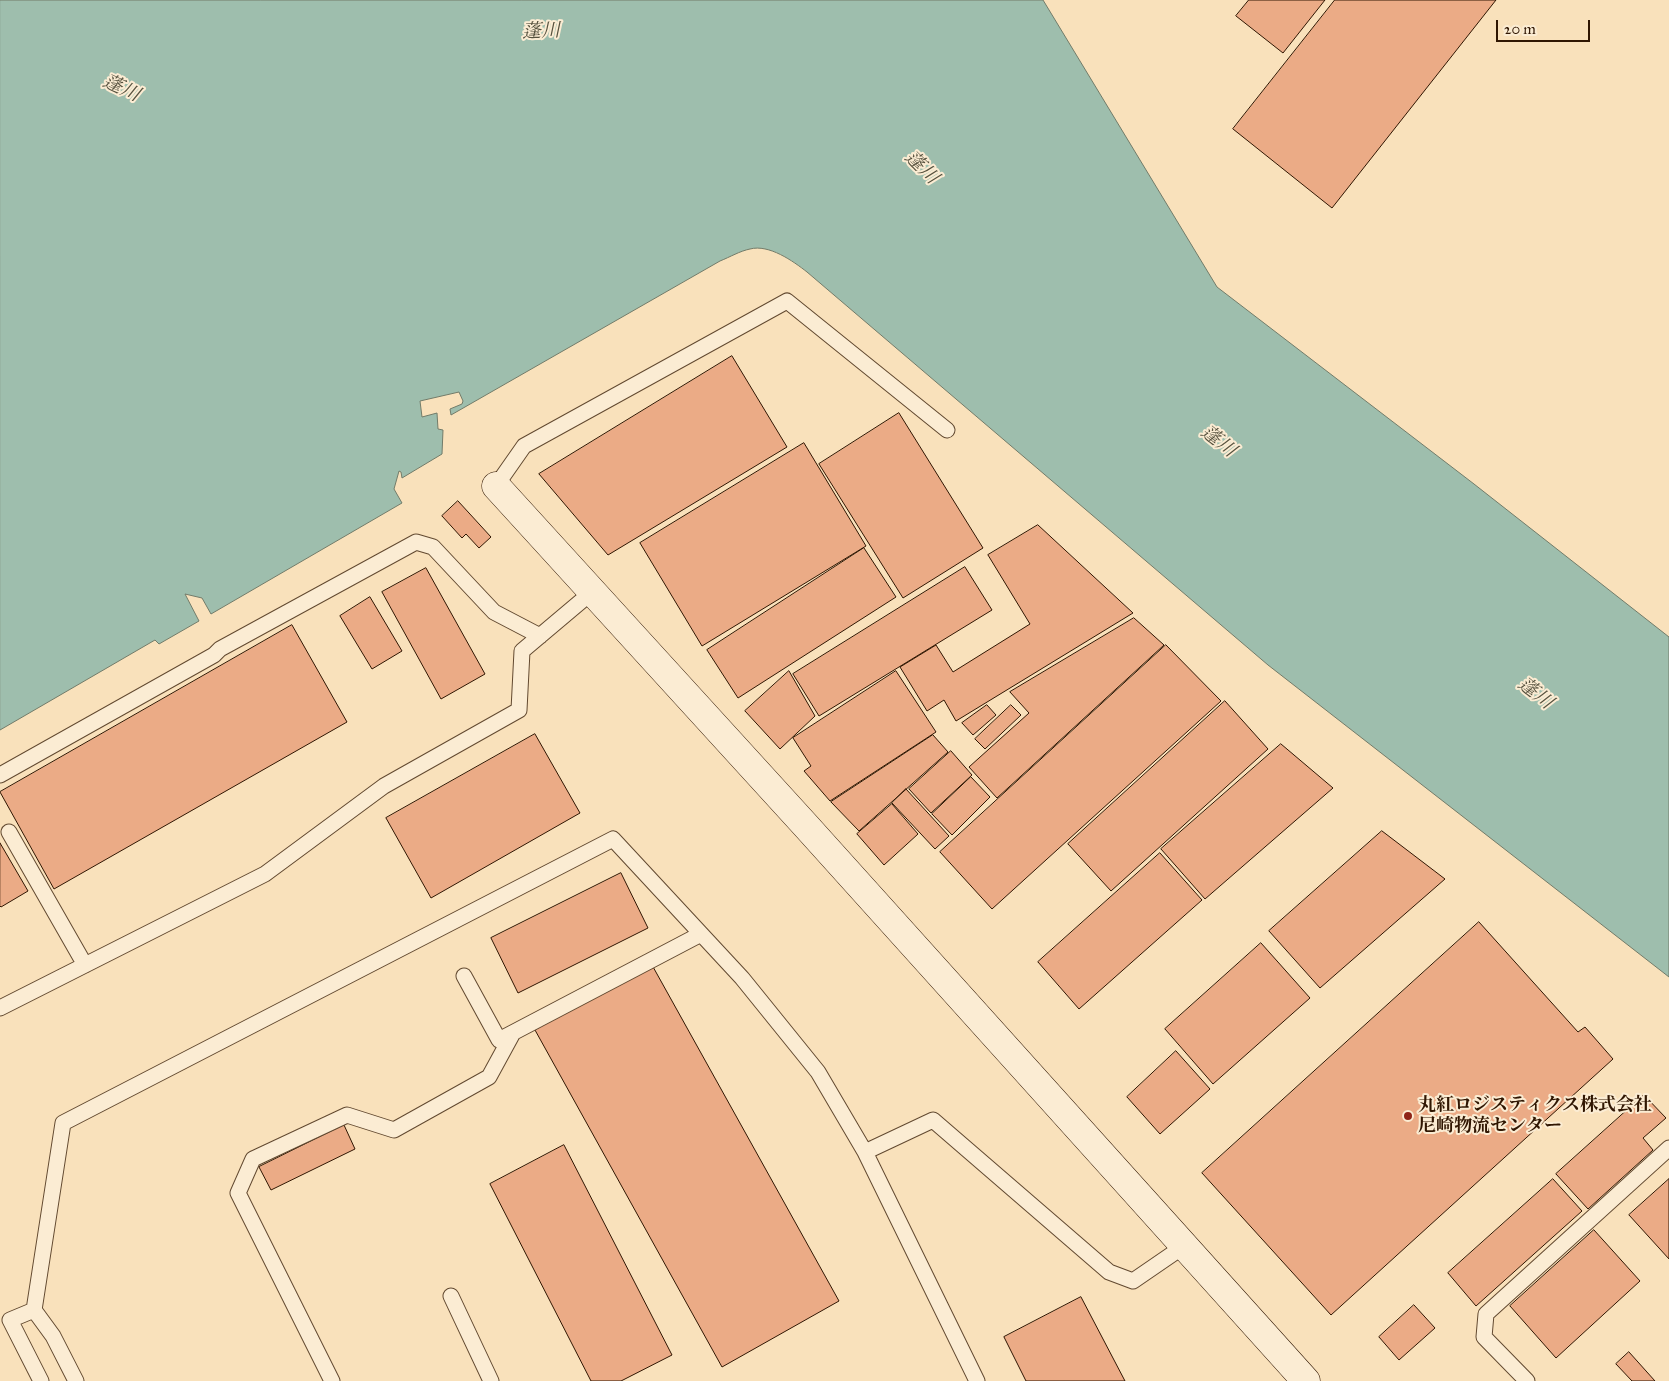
<!DOCTYPE html>
<html>
<head>
<meta charset="utf-8">
<style>
  body { margin:0 }
  #map { position:relative; width:1669px; height:1381px; overflow:hidden; background:#f9e1bb; font-family:"IM FELL Great Primer",serif }
  canvas { display:block }
  .scale { position:absolute; left:1496px; top:20px; width:94px; height:22px; box-sizing:border-box; border:2px solid #301602; border-top:0; padding-left:6px; font-size:15px; line-height:18px; white-space:nowrap; color:#301602; -webkit-text-stroke:4px #fbecd3; paint-order:stroke }
</style>
</head>
<body>
<div id="map">
<canvas width="1669" height="1381"></canvas>
<div class="scale">20 m</div>
</div>
<script>
const ctx = document.querySelector('canvas').getContext('2d');
ctx.lineJoin = 'round';
function fillPath(path, color) {
  ctx.fillStyle = color;
  ctx.fill(path, 'evenodd');
}
function stroke(path, color, width, dash) {
  ctx.strokeStyle = color;
  ctx.lineWidth = width;
  ctx.lineCap = dash ? 'butt' : 'round';
  ctx.setLineDash(dash || []);
  ctx.stroke(path);
}
function write(font, color, halo, rows, align = 'center') {
  ctx.font = font + ' "IM FELL Great Primer","Noto Serif JP",serif';
  ctx.lineWidth = 4;
  ctx.setLineDash([]);
  ctx.textBaseline = 'middle';
  ctx.strokeStyle = halo;
  ctx.fillStyle = color;
  for (const [text, x, y, turn = 0] of rows) {
    ctx.save();
    ctx.translate(x, y);
    ctx.rotate((+turn || 0) * Math.PI / 180);
    ctx.textAlign = isNaN(turn) ? turn : align;
    if (halo) ctx.strokeText(text, 0, 0);
    ctx.fillText(text, 0, 0);
    ctx.restore();
  }
}
const water = new Path2D(`
  M0,0h1043l174,287 257,197 195,153v340l-401,-312 -461,-393c-14,-11 -38,-28 -57,-23 -10,2 -20,8 -30,12l-269,154 -1,-6 12,-5 1,-3 -4,-9 -39,9 2,16 15,-4 1,16 5,1 -1,24 -40,24 -1,-6 -2,-1 -5,18 8,14 -191,111 -9,-16 -17,-4 14,27 -40,23 -4,-4 -155,90z`);
fillPath(water, '#9ebead');
stroke(water, '#727b69', 1);
const building = new Path2D(`
  M1249,0h76l-42,53 -47,-37z
  M1335,0h161l-164,208 -99,-79z
  M732,356l55,91 -179,108 -69,-81z
  M899,413l84,135 -80,50 -84,-134z
  M804,443l62,103 -164,100 -62,-103z
  M458,501l33,36 -12,11 -13,-14 -4,4 -20,-22z
  M1038,525l95,88 -177,108 -12,-21 -17,11 -27,-44 36,-22 17,27 77,-48 -42,-69z
  M864,548l32,49 -158,101 -31,-48z
  M965,567l27,43 -173,106 -26,-42z
  M426,568l59,106 -44,25 -59,-107z
  M370,597l32,54 -30,18 -32,-53z
  M1134,618l30,27 -167,153 -28,-31 60,-54 -19,-21z
  M292,625l55,97 -293,167 -54,-97z
  M1166,645l55,56 -229,208 -52,-57z
  M789,671l26,45 -35,33 -35,-38z
  M896,671l40,61 -106,69 -26,-30 7,-5 -18,-28z
  M1225,701l43,48 -157,142 -43,-47z
  M987,705l9,10 -23,20 -11,-12z
  M1011,705l10,10 -36,34 -10,-10z
  M535,734l45,79 -149,85 -45,-80z
  M933,735l15,17 -89,79 -28,-29z
  M1281,744l52,44 -128,111 -44,-50z
  M951,751l21,24 -41,38 -22,-24z
  M971,777l19,20 -38,38 -20,-21z
  M906,789l43,47 -14,13 -43,-46z
  M892,804l26,30 -34,31 -27,-31z
  M1382,831l63,48 -125,109 -51,-57z
  M0,843l28,48 -27,16 -1,-1z
  M1160,853l42,47 -123,109 -41,-47z
  M621,873l27,55 -130,65 -27,-55z
  M1479,922l99,110 7,-5 28,32 -282,256 -129,-142z
  M1261,943l49,55 -97,86 -48,-55z
  M652,965l187,336 -117,66 -187,-337z
  M1176,1051l34,38 -50,45 -33,-37z
  M1644,1095l22,23 -23,20 10,12 -65,59 -32,-35z
  M344,1125l11,24 -84,41 -12,-23z
  M564,1145l108,210 -51,26h-30l-101,-197z
  M1553,1179l29,32 -106,95 -28,-33z
  M1669,1179v80l-40,-44z
  M1594,1230l46,51 -84,77 -46,-52z
  M1081,1297l44,84h-99l-22,-44z
  M1414,1305l21,23 -36,32 -20,-23z
  M1629,1352l26,29h-23l-16,-17z`);
fillPath(building, '#ebab86');
stroke(building, '#301602', 1);
const lane = new Path2D(`
  M496,486l28,-40 263,-145 160,129
  M0,775l214,-120 6,-6 196,-107 17,5 61,65 46,24
  M9,832l76,133
  M464,976l35,64 202,-106
  M0,1008l265,-134 119,-88 135,-76 3,-59 70,-59
  M865,1152l68,-32 176,152 24,9 51,-35
  M451,1296l40,85
  M34,1310l-24,10 31,61
  M76,1381l-23,-45 -19,-26 29,-187 550,-284 129,139 76,94 47,80 112,229
  M332,1381l-94,-188 15,-34 94,-44 47,15 95,-53 24,-44
  M1527,1381l-43,-44 2,-23 183,-166`);
const secondary = new Path2D(`
  M496,486l311,341 499,554`);
stroke(lane, '#624930', 17);
stroke(secondary, '#301602', 29);
stroke(lane, '#fbecd3', 15);
stroke(secondary, '#fbecd3', 28);
for (const [x, y, r, color] of [
  [1408,1116,5,"#8f2418"]
]) {
  const dot = new Path2D();
  dot.arc(x, y, r, 0, 2 * Math.PI);
  ctx.fillStyle = color;
  ctx.fill(dot);
  stroke(dot, '#fbecd3', 2);
}
write('bold 18px', '#301602', '#fbecd3', [
  ["丸紅ロジスティクス株式会社",1418,1106],
  ["尼崎物流センター",1418,1127]
], 'left');
write('italic 19px', '#56513e', '#fbecd3', [
  ["蓬川",541,32,-2],
  ["蓬川",121,89,25],
  ["蓬川",921,168,44],
  ["蓬川",1218,442,38],
  ["蓬川",1535,694,38]
]);
</script>
</body>
</html>
